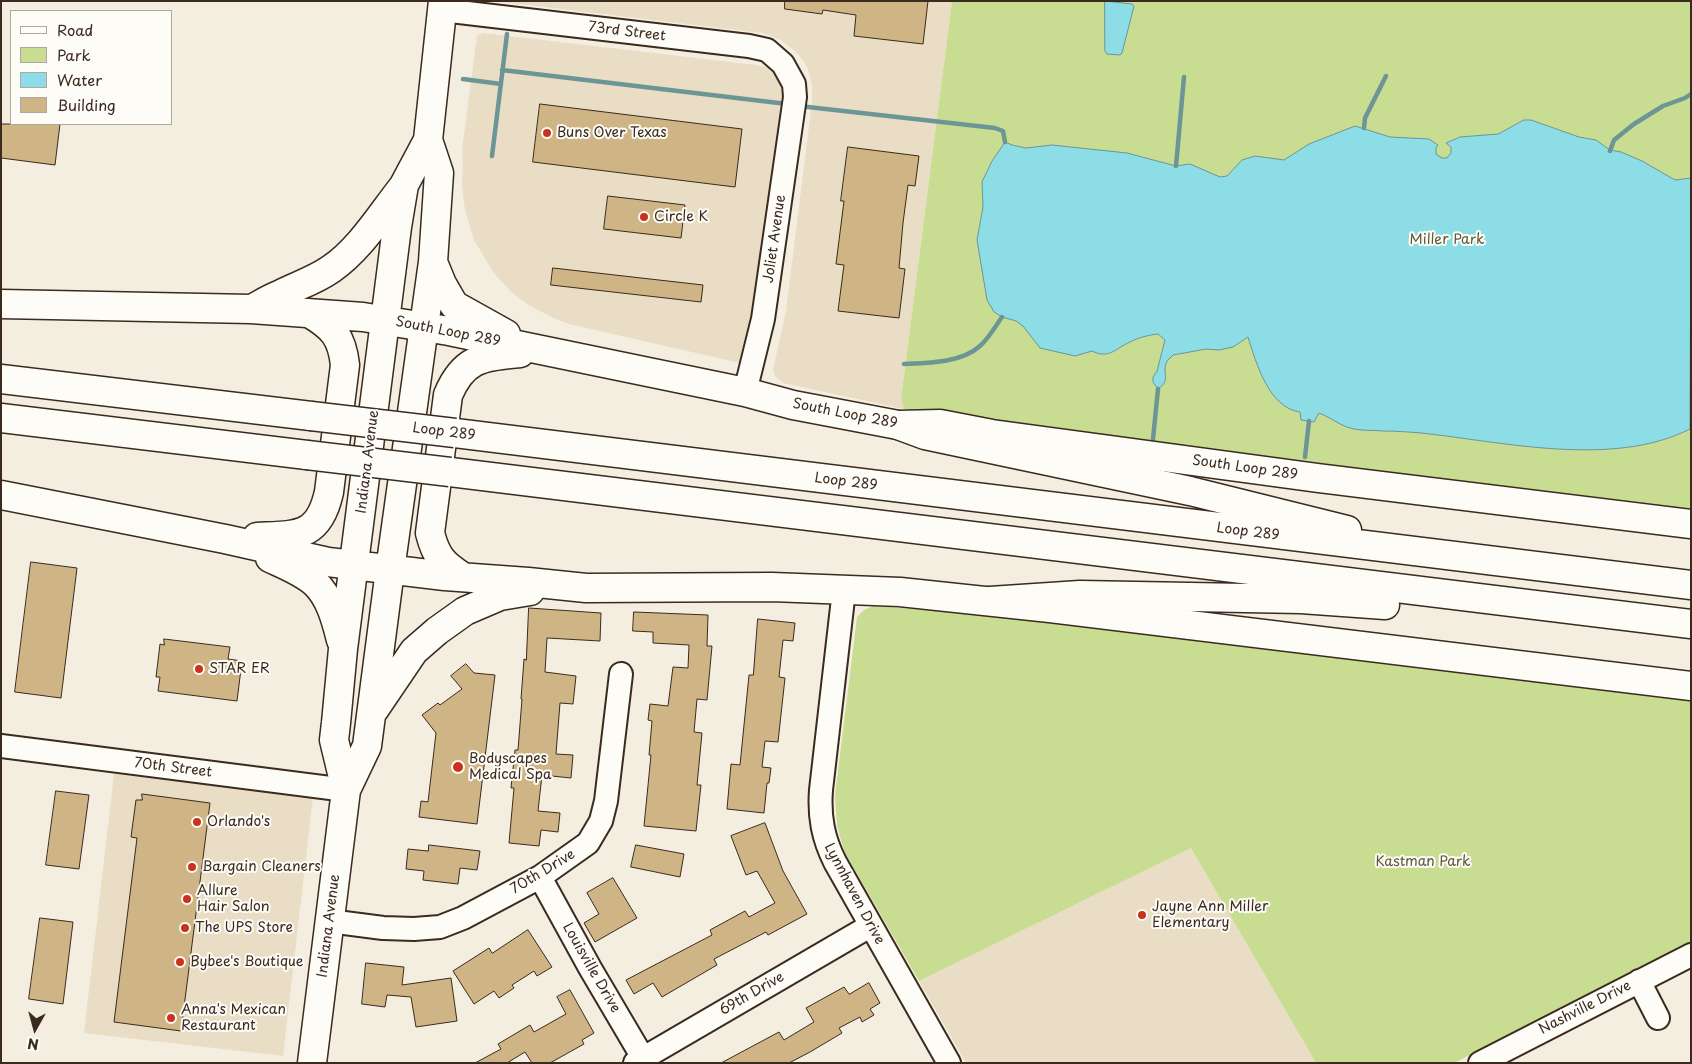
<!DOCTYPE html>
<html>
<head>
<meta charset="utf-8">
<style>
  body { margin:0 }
  #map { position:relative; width:1692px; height:1064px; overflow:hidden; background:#f4eee0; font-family:"Playpen Sans",sans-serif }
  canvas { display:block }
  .frame { position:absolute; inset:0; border:2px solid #3b2a1e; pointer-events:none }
  .legend { position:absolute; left:10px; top:10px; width:162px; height:115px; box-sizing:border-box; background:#fdfcf7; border:1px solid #afa8a0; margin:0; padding:6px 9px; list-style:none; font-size:15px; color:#3b2a1e }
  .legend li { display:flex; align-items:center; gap:10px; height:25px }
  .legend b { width:25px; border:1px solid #afa8a0 }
  .north { position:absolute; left:10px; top:1004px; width:50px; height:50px; -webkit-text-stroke:4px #fdfcf7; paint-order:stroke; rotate:187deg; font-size:14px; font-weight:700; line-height:20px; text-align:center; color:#3b2a1e }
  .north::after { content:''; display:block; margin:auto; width:18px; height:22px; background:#3b2a1e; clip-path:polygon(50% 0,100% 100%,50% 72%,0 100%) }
</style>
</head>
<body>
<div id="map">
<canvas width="1692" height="1064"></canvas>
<div class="frame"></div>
<ul class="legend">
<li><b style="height:6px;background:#fdfcf7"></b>Road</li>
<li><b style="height:14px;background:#c9dd92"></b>Park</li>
<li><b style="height:14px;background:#8cdde6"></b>Water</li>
<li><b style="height:14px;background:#cfb485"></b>Building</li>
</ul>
<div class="north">N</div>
</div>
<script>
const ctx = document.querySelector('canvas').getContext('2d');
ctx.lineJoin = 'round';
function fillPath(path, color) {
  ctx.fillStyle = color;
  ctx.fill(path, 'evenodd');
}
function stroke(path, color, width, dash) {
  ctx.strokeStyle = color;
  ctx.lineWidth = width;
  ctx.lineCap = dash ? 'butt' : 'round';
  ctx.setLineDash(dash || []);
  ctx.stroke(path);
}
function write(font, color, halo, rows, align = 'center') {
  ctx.font = font + ' "Playpen Sans",sans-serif';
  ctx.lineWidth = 4;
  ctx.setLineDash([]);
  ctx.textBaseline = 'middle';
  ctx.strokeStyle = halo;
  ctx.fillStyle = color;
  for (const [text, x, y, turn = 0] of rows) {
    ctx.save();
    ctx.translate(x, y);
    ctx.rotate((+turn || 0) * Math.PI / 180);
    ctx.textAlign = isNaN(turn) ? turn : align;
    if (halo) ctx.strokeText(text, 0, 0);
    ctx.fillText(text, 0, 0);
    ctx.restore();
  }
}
fillPath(new Path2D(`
  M494,1h458l-51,398 3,10 -121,-26 -8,-7 -2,-6 13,-59 26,-209v-17l-4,-16 -5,-9 -8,-9 -16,-12 -17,-6z
  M483,33l273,32 10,2 10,9 5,10 1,10 -23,187 -4,22 -15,58 -171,-39 -18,-7 -24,-13 -15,-11 -18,-20 -20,-33 -9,-30 -3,-26 1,-21 -1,-13 15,-114z
  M114,774l199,23 -30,259 -199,-23z
  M1191,848l125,215h-350l-47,-82z`), '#e9ddc5');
fillPath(new Path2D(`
  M952,1h739v509l-697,-86 -90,-15 -3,-10z
  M873,606l119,9 699,85v243l-237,120h-138l-125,-215 -272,133 -74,-128 -8,-27 -2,-31 22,-178 7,-7z`), '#c9dd92');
const water = new Path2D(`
  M1105,1l27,3 2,2 -12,47 -2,2 -13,-1 -2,-3z
  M1524,120h7l48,17 17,3 14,10 11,2 21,9 33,19 16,-2 -1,251c-77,39 -186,13 -269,4 -12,-1 -25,-2 -38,-2 -11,-1 -23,0 -33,-3 -11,-3 -20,-11 -31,-15l-5,9 -13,-2 -1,-8c-31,-4 -44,-49 -52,-75l-15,10 -14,3 -13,-1 -33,6c-2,2 -4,4 -6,6 -6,12 5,19 -9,28l-5,-7v-5l4,-6 8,-31 -7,-6c-10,1 -21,4 -30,9 -14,7 -20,16 -36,8l-17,5 -35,-8 -17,-22 -7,-5 -14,-4 -8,-5 -7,-12 -10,-60 6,-33 -1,-25 10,-21 13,-19 7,3 14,3 26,-3 75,8 49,13 14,-2 30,13 7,-1 15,-16 13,-4 29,4 25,-16 46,-18 35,11 39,2 9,6 -2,3v6l6,4h5l4,-5v-6l-5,-4 14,-6 38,-3z`);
fillPath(water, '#8cdde6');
stroke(water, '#6c9596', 1);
stroke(new Path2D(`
  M502,70l285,34
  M463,79l38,5
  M799,106l196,22 8,3 2,11
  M1364,128l1,-10 21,-42
  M1610,151l4,-11 20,-16 29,-18 22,-8 6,-4
  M492,156l15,-122
  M1176,166l8,-89
  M904,364c24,-1 57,-1 76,-18 9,-8 15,-19 22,-29
  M1153,439l5,-50
  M1305,457l4,-36`), '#6c9596', 4.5);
const building = new Path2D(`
  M785,1h143l-5,43 -69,-8 2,-21 -33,-5 -1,4 -37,-5z
  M540,104l202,25 -7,58 -202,-25z
  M1,124h59l-5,41 -54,-7z
  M848,147l71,9 -4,30 -7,-1 -5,38 -4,45 6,1 -6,49 -61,-7 6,-46 -8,-1 8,-63h-3z
  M608,196l77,9 -4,33 -77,-9z
  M553,268l150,17 -2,17 -150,-17z
  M31,562l46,6 -16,130 -46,-6z
  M529,608l72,5 -1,28 -53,-3 -2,34 31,4 -3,28 -13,-1 -4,51 17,1 -2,23 -29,-3 -4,36 22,2 -2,19 -17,-2 -2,16 -30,-3 5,-55h-3l4,-38h3l4,-51h-1l3,-40 2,1z
  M634,612l74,3 -1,31h5l-5,54 -10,-1 -3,33 8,1 -5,52h4l-5,46 -52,-5 7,-71h-2l3,-34 -4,-1 2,-16 18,2 5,-39 15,1 1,-23 -36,-2v-11l-20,-1z
  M758,619l37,4 -2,18 -10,-1 -4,37 6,1 -7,64 -13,-1 -3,26 9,1 -2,15h-2l-3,30 -37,-4 4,-45 9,1 9,-90h4z
  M164,639l66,8 -2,12 14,2 -5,40 -79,-10 2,-14h-4l4,-33 4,1z
  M466,664l8,9 21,2 -18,149 -58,-7 2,-16 7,1 8,-69 -14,-18 16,-12 2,2 22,-16 -11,-13z
  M56,791l33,4 -10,74 -33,-4z
  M142,794l68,9 -29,228 -67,-9 23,-184 -6,-1 5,-37h6z
  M765,823l18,48 24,43 -39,21 -2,-3 -52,27 3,6 -55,32 -9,-14 -19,11 -8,-14 86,-45 -2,-5 35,-19 4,6 26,-14 -18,-32 -11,4 -15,-39z
  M429,845l51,6 -3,19 -17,-2 -2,16 -35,-4 1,-9 -18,-2 2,-20 20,2z
  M636,845l48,9 -4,23 -49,-10z
  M613,878l24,40 -42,24 -11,-19 15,-9 -12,-21z
  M40,918l33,4 -10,82 -34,-5z
  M528,930l24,37 -15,9 -3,-5 -22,14 2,3 -15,10 -5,-7 -20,13 -21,-33 36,-23 3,5z
  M366,963l38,4 -2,18 49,-7 6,43 -41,6 -5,-30 -24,-2 -2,12 -23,-3z
  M869,983l11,20 -10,6 4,6 -12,7 -2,-5 -21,11 3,5 -32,19 -21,11h-68l58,-31 5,8 30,-18 -8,-14 38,-21 5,7z
  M570,990l24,43 -12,7 2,4 -34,19h-18l-7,-11 -18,11h-32l26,-14 -3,-5 32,-19 4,7 32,-18 -9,-17z`);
fillPath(building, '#cfb485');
stroke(building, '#3b2a1e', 1);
const minor = new Path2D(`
  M442,10l307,36 18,4 16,14 11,20 1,13 -32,222 -18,73
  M844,590l-23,200c-2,27 2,48 14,72l114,201
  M1,746l345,44
  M540,877l50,91 53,90
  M329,921l54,7 31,1 26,-2 23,-9 77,-41 48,-34 13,-22 5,-20 15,-127
  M1639,981l19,37
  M635,1063l235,-137
  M1480,1063l211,-108`);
const major = new Path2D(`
  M433,262l9,22 12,21 52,29
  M1,304l250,5 112,8 86,14 296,61 48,13 105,20 42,-1 52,10 326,44 373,46
  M252,309c9,-5 17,-10 27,-14 17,-9 35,-14 52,-26 29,-20 49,-53 71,-81
  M1,495l224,44 103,23 117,14 83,6 58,6 186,-1 128,5 150,16 641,78
  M257,537c40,-2 62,1 72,-45l16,-127c-3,-28 -12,-38 -36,-52
  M270,558c15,7 33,14 45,25 15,14 21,37 26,57
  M463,577c-20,-13 -27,-20 -33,-44l18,-138c16,-38 35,-38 72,-42
  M374,710l40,-59 23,-20 28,-20 35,-15 30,-5
  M346,790l-12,-50 2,-17 7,-74 54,-422 7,-42 24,-45 15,-139
  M312,1063l34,-273 21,-44 23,-176 43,-308 6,-89 -11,-33`);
const highway = new Path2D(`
  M1,379l310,37
  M1,418l306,37
  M898,425l27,10 265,56 157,39
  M455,433l1236,152
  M450,472l1241,152
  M990,601l90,-6 221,4 84,6`);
stroke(minor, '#3b2a1e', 26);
stroke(major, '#3b2a1e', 31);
stroke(highway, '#3b2a1e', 31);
stroke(minor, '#fdfcf7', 22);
stroke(major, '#fdfcf7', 28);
stroke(highway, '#fdfcf7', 28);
const highwayBridge = new Path2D(`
  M311,416l144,17
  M307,455l143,17`);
stroke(highwayBridge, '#3b2a1e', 31, []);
stroke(highwayBridge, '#fdfcf7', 28);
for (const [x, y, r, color] of [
  [547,133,5,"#c8321e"],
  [644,217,5,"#c8321e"],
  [199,669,5,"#c8321e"],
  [458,767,6,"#c8321e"],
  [197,822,5,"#c8321e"],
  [192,867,5,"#c8321e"],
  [187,899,5,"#c8321e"],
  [1142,915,5,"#c8321e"],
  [185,928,5,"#c8321e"],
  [180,962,5,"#c8321e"],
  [171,1018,5,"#c8321e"]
]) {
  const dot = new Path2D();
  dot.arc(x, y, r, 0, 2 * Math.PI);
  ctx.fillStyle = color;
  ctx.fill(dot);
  stroke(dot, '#fdfcf7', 2);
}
write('14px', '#3b2a1e', '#fdfcf7', [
  ["73rd Street",627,32,7],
  ["Joliet Avenue",775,239,-82],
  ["South Loop 289",448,332,11],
  ["South Loop 289",845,414,11],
  ["Loop 289",444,432,7],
  ["Indiana Avenue",368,462,-83],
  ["South Loop 289",1245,468,8],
  ["Loop 289",846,482,7],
  ["Loop 289",1248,532,7],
  ["70th Street",173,768,7],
  ["70th Drive",543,872,-31],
  ["Lynnhaven Drive",854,894,62],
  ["Indiana Avenue",329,926,-83],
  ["Louisville Drive",591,968,60],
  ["69th Drive",752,994,-30],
  ["Nashville Drive",1585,1008,-27]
]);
write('14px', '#3b2a1e', '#fdfcf7', [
  ["Buns Over Texas",557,133],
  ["Circle K",654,217],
  ["STAR ER",209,669],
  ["Bodyscapes",469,759],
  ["Medical Spa",469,775],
  ["Orlando's",207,822],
  ["Bargain Cleaners",202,867],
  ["Allure",197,891],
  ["Hair Salon",197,907],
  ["Jayne Ann Miller",1152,907],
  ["Elementary",1152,923],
  ["The UPS Store",195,928],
  ["Bybee's Boutique",190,962],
  ["Anna's Mexican",181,1010],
  ["Restaurant",181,1026]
], 'left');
write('14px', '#5e573b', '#fdfcf7', [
  ["Miller Park",1447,240],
  ["Kastman Park",1423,862]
]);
</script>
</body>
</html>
